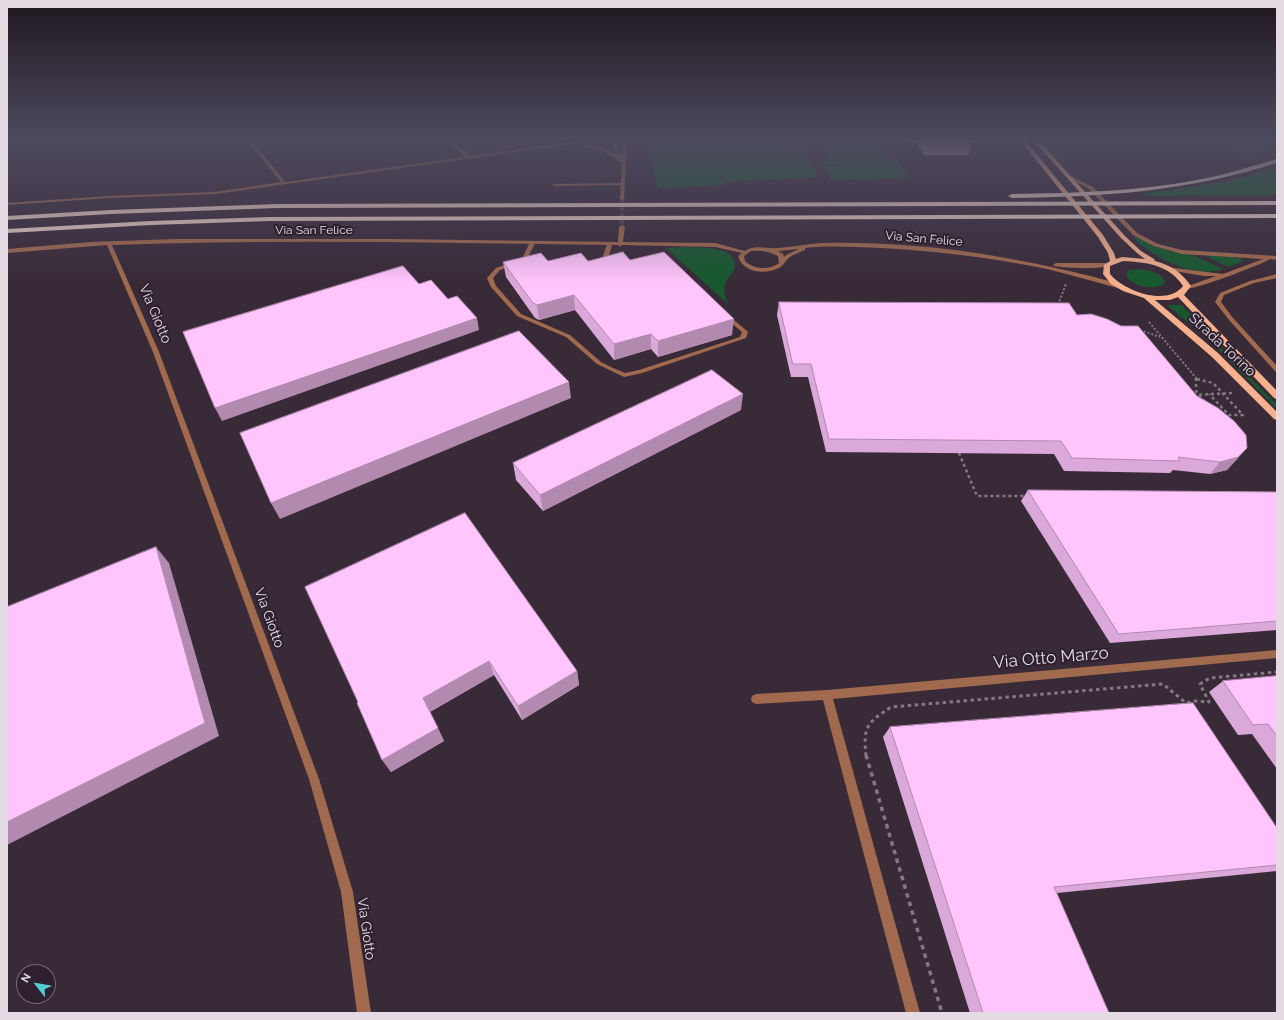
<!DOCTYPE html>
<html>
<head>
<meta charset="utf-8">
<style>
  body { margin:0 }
  #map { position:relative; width:1284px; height:1020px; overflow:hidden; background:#392a38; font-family:Raleway,sans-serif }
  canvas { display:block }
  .frame { position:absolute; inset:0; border:8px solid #e3dae3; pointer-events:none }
  .north { position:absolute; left:16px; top:964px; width:40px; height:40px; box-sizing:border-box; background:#2e202e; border:1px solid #766a76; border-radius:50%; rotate:301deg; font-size:11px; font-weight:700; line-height:16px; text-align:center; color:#e3dae3 }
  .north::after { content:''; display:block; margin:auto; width:14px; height:18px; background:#52ccd5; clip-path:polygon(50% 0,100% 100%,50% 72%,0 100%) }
</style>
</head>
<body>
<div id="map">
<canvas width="1284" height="1020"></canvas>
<div class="frame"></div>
<div class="north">N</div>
</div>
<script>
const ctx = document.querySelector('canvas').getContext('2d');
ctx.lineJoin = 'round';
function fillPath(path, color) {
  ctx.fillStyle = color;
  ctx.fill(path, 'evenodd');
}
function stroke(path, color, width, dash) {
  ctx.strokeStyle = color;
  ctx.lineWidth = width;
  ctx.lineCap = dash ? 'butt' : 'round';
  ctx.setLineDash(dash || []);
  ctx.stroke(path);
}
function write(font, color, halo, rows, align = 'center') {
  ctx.font = font + ' Raleway,sans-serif';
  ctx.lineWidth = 4;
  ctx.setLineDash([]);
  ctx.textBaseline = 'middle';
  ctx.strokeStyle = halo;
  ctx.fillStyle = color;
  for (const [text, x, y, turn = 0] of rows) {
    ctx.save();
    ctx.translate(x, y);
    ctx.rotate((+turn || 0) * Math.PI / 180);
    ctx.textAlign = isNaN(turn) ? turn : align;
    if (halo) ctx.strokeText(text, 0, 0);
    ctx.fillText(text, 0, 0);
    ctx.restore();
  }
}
fillPath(new Path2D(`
  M707,140h88l24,37 -94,5 -14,-34 14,37 -67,3 -10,-39 62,-3z
  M817,140h60l4,6 -60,2z
  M1215,140h62v4l-30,10z
  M882,147l9,12 -62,1 -7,-11z
  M896,160l14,18 -79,2 -10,-19z
  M1277,167v28l-131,1 -3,-2 87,-13z
  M1137,237l32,14 24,4 30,14c-28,10 -70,-11 -89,-31z
  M666,248c15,0 77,-7 68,22 -1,3 -4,5 -6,8 -6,9 -3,17 0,26z
  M1204,255l36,3 4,3 -16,6z
  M1140,269c9,1 24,4 25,14 -10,9 -34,3 -39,-8l3,-5z
  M1167,305h15l32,36 63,64v4l-68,-69z`), '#17582f');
stroke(new Path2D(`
  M622,199v28`), '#524452', 4.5, [4.5, 2.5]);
stroke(new Path2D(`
  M1058,305l8,-21
  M1149,322l48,57
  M1140,330l20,7`), '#847884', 2, [2, 2]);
stroke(new Path2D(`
  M1196,378v13l10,12
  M1197,379l16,4 30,32h-14l-20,-21
  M1193,395l41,-2
  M959,453l18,43h50`), '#847884', 2.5, [3, 3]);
stroke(new Path2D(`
  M866,756c-3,-30 1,-33 25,-49l272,-23 23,19 10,-2 13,1 -9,-18 10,-6 67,-6`), '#847884', 3, [3.5, 3.5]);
stroke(new Path2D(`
  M866,755l76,258`), '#847884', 3.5, [4.5, 4.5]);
fillPath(new Path2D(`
  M623,183h2v2l-71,1 -2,-1 2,-1z
  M530,242l5,1 -9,18 -26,9 -7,8 3,8 25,28 49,21 31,27 12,6 12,5 14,-3 101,-33 2,-5 -18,-15v-2h4l19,16 1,1 -2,6 -104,35 -18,4 -27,-13 -31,-27 -49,-21 -26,-29 -4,-9 9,-10 26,-9z
  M607,244l5,1 -5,17 -3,2 -3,-2z
  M1277,274v4l-23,5 -30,12 -3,7 12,16 44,48v6l-2,-1 -46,-51 -14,-18 5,-9 30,-12z`), '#a16a4e');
fillPath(new Path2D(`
  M247,140h4l4,4 30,38 181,-25 -20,-17h4l21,16 116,-16h9l-13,3 18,4 17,8 -8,-15h4l8,16 1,-16h4l-3,59 -2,1 -2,-1 2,-36 -19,-12 -23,-6v-2l-365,51 -106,4 -102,7v-2l102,-7 106,-4 66,-10z
  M1067,174l26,13 44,46 21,11 24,6 95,6v4l-7,-1c-9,6 -76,31 -85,30v-2l31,-11h-12l-36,-6 -2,-1v-2l57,7 40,-15 -81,-5 -28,-8 -21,-11 -44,-46 -24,-13v-1z
  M622,225l3,2 -2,15 92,1 30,8c9,-7 22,-2 32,-3 15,-1 30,-4 45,-5 83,-2 167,9 247,28 12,3 46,10 55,16l-3,2c-25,-7 -49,-14 -74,-20 -54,-11 -110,-18 -166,-21 -25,-1 -51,-3 -76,0v2c-5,2 -11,4 -15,7 -4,3 -6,8 -11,11 -14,7 -36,5 -41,-12l4,-3 -27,-6 -93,-2 -2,2 -2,-2c-169,-2 -337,-6 -506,0l47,107 160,427 34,113 18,121h-14l-16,-121 -32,-113 -156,-427 -46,-107 -100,8v-4l84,-7 84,-3h218l225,3 1,-15zM799,249l-13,6 -2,2 -1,-3 -5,-3zM751,251c10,-1 18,0 27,5l1,7c-9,7 -25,7 -34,-2l-1,-5z
  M1056,263h51l3,2c-8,5 -46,3 -56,1l-1,-1z
  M1277,650v8l-444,41 87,314h-14l-83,-313 -67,4 -4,-2 -1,-3 1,-3 4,-2 71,-4z`), '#a16a4e');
fillPath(new Path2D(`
  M1020,140h5l78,95 11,18 2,6 6,-2 23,2 -8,-6 -16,-15 -88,-98h5l87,96 16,15 13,8 1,2c16,4 26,11 36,25l-7,9 93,96v8l-3,-1 -96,-101 -8,3h-15l63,53 59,59v8l-3,-1 -62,-62 -68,-59 -21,-7 -12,-7 -8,-10 1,-9 6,-4 -2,-8 -10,-16zM1123,261c23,1 47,4 60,25 -16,21 -59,5 -73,-12v-8z`), '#f5b08e');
fillPath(new Path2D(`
  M1277,159v4c-89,28 -172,34 -265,35l-4,-2 4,-2c67,-1 135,-3 200,-17 22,-5 43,-12 65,-18z
  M1277,201v4l-1000,3 -166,6 -104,6v-4l104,-6 166,-6z
  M1277,214v4l-1007,3 -119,4 -144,8v-4l144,-8 119,-4z`), '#f5d8cb');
fillPath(new Path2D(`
  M901,140h73l-1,3h-4l2,3 -3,9h-44l-7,-12 -15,-1z
  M630,260l102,75 -74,22 -7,-8 -37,11 -39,-50 -36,10 -4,-2 -29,-41 -3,-15z
  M779,302l298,13 120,81 50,52 -20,22 -17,4 -37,-4 -3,3 -106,-2 -10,-17 -228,-2 -18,-75h-17l-14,-62z
  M741,410l-198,101 -27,-31 -3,-17z
  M1028,490l249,2v138l-167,13 -89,-142z
  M305,587l272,84 2,14 -57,35 -28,-45 -64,37 14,29 -53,31z
  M1277,676v93l-25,-35 -14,1 -29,-43 14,-11z
  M890,727l387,101v43l-220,22 52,120h-139l-87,-276z`), '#dba9d9');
fillPath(new Path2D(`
  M574,295l1,15 -36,10 -2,-15z
  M477,318l2,12 -257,91 -7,-13z
  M734,319l-2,16 -74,22v-16z
  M651,334v15l-37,11v-16z
  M569,382l2,16 -291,121 -9,-16z
  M743,394l-2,16 -198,101 -3,-16z
  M1247,448l-20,22 -17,4 10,-12z
  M156,547l13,16 50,173 -212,109v-23z
  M489,661l5,14 -65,37 -6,-14z
  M577,671l2,14 -57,35 -4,-14z
  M438,728l6,13 -53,31 -9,-12z`), '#b28ab0');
const building = new Path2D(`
  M923,140h44l4,6 -45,-1z
  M623,252l7,8 34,-8 70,67 -76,22 -7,-7 -37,10 -40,-49 -37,10 -4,-2 -30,-41 38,-9 7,8 33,-8 7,8z
  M403,266l16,18 12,-4 17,19 9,-3 20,22 -262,90 -32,-76z
  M779,302l290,1 8,12 14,-1 16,5 14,7h17l59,70 21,12 16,13 12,14 1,13 -9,9 -18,5 -42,-5 2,4 -108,-3 -11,-17 -232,-2 -18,-75h-18z
  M519,331l50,51 -298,121 -31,-70z
  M712,370l31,24 -203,101 -27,-32z
  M1028,490l249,2v129l-158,13z
  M465,513l112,158 -59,35 -29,-45 -66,37 15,30 -56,32 -25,-57 1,-1 -53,-115z
  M156,547l49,176 -198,99v-215z
  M1277,676v60l-9,-12 -15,1 -30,-44z
  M1193,703l84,125v37l-223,22 55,126h-126l-93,-286z`);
fillPath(building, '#ffc5fc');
stroke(building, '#b28ab0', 1);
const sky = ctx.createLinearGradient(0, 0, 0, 283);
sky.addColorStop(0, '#1f171f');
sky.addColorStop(0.49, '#4e4a5e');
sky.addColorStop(1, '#4e4a5e00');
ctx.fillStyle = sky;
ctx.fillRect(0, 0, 1284, 283);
write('12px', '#e3dae3', '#2e202e', [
  ["Via San Felice",314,230],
  ["Via San Felice",924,239,5]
]);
write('14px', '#e3dae3', '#2e202e', [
  ["Via Giotto",155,314,67],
  ["Strada Torino",1222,345,43],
  ["Via Giotto",269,618,70],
  ["Via Giotto",366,929,82]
]);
write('17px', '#e3dae3', '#2e202e', [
  ["Via Otto Marzo",1051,658,-5]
]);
</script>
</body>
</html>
